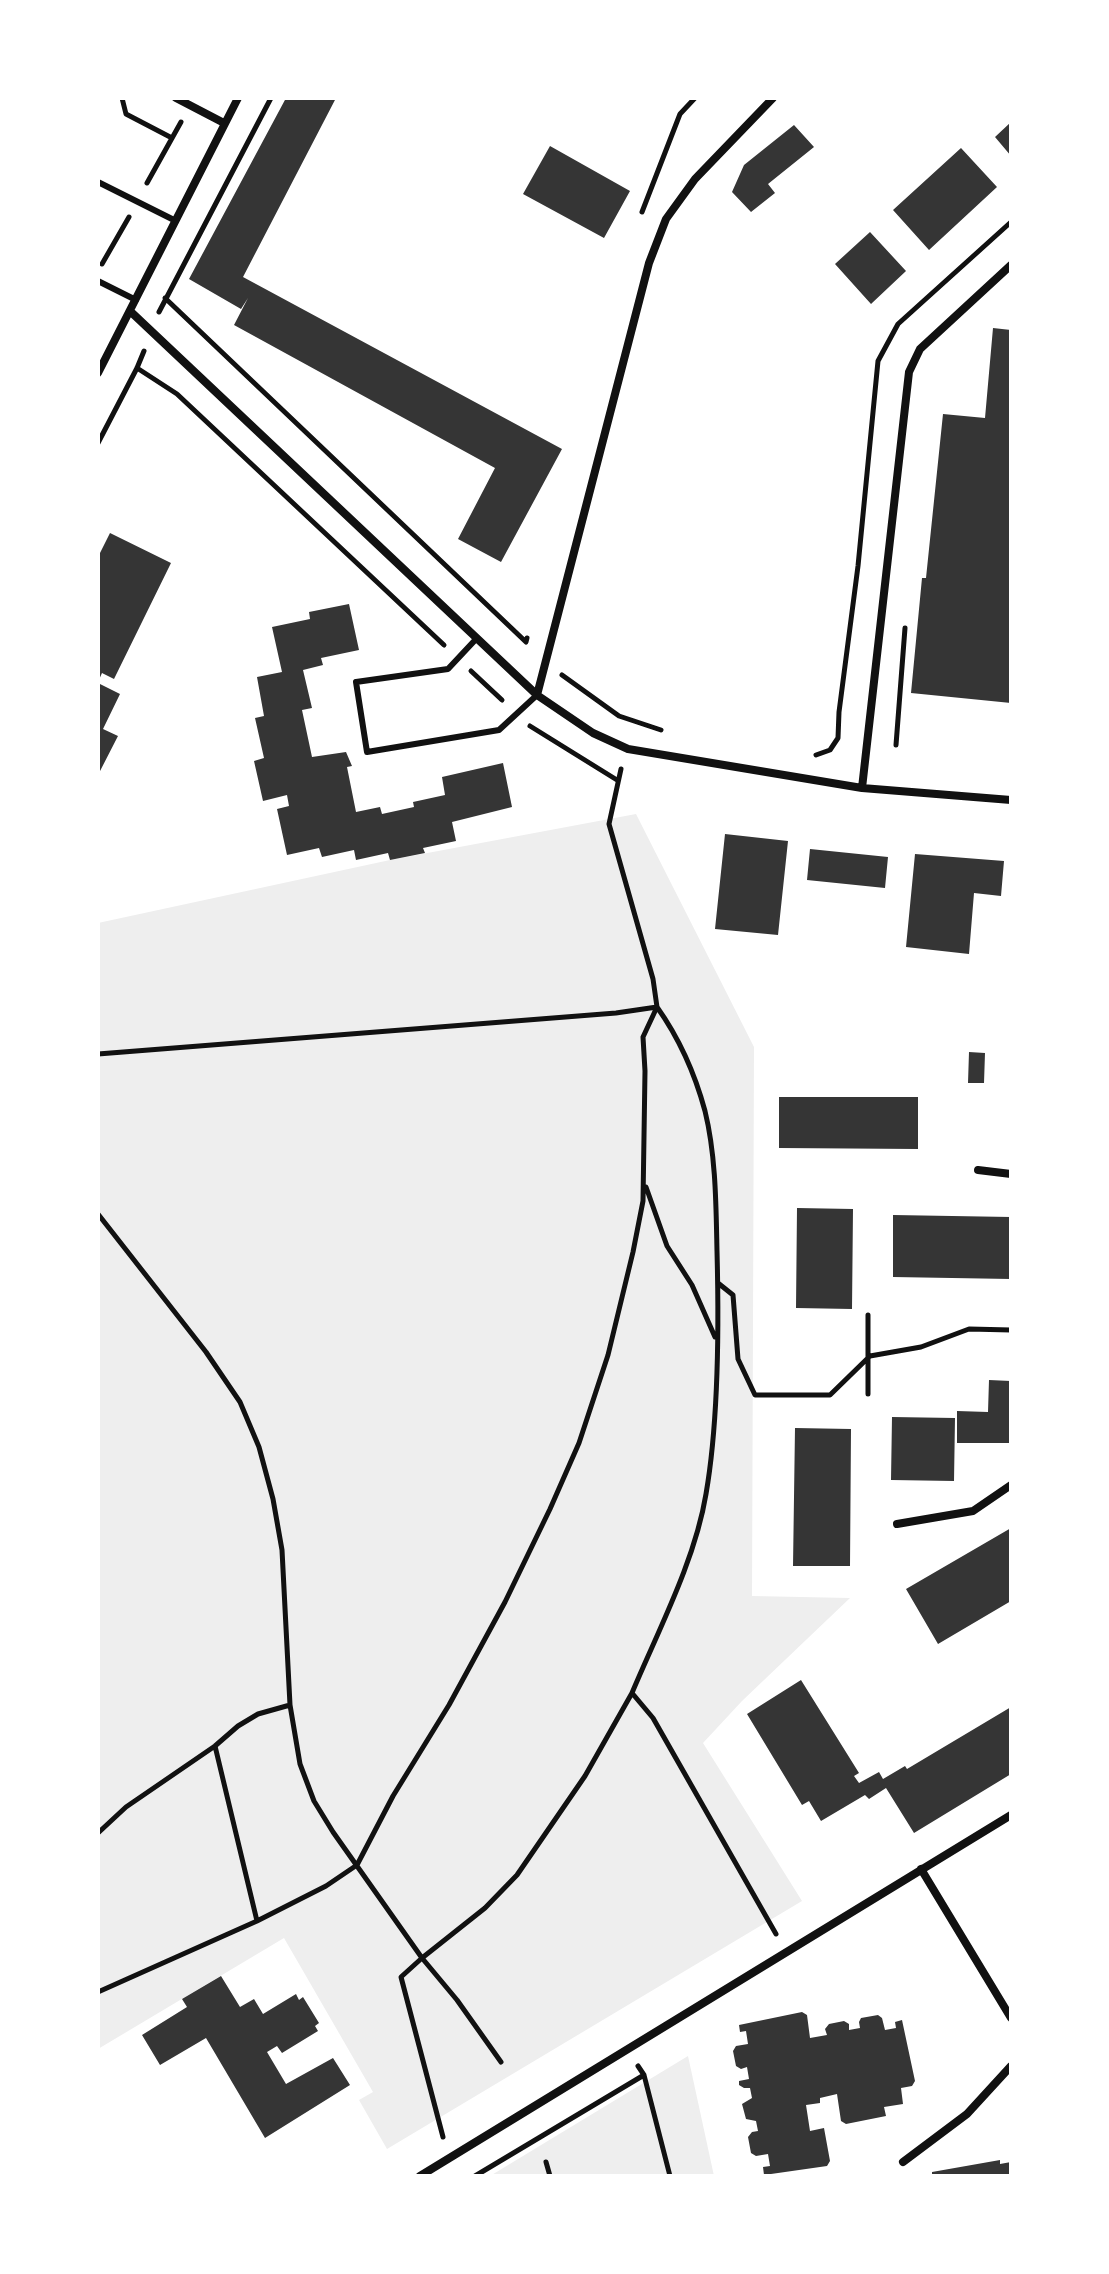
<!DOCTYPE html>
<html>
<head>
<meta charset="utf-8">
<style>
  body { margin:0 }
  #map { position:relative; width:1109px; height:2274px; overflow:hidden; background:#fff; font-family:"PT Serif",serif }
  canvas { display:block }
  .frame { position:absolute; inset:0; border:100px solid #fff; pointer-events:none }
</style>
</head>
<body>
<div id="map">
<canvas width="1109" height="2274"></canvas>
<div class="frame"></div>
</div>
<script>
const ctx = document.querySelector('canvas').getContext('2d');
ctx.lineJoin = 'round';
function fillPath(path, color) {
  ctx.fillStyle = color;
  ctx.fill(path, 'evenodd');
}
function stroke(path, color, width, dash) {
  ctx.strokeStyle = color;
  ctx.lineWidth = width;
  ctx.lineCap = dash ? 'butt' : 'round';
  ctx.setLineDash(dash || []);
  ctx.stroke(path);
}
fillPath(new Path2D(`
  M636,814l118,233 -2,549 98,2 -108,103 -39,42 99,158 -415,248 -28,-49 14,-8 -89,-154 -186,111v-1126l292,-63z
  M688,2056l26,120h-224z`), '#eee');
fillPath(new Path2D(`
  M286,98h50l-93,179 319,172 -61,113 -43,-23 37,-71 -261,-143 14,-27 -7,11 -52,-30z
  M1011,122v34l-16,-19z
  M794,125l20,22 -46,37 7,9 -24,19 -19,-20 12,-27z
  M550,146l80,45 -26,47 -81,-44z
  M961,148l36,39 -68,63 -36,-40z
  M870,232l36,39 -35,33 -36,-40z
  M993,328l18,2v373l-100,-10 11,-115h4l17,-164 42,4z
  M110,533l61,30 -57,116 -12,-6 -4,9v-125z
  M349,604l10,46 -38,8 2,7 -20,5 9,38 -10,2 10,47 34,-5 6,14 -5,1 9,45 24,-5 2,7 32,-7 -1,-5 32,-7 -3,-18 61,-14 9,44 -60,15 4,19 -33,7 2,5 -35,7 -2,-7 -32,7 -2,-10 -32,7 -3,-9 -32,7 -10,-46 12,-3 -2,-11 -24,6 -9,-40 10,-3 -9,-40 9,-2 -7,-39 25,-5 -10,-45 38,-8 -1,-7z
  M98,683l22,11 -17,35 15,7 -20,39z
  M725,834l63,7 -10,94 -63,-6z
  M810,849l78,8 -3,31 -78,-8z
  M915,854l89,7 -3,35 -27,-3 -5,61 -63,-7z
  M969,1052l16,1 -1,30h-16z
  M779,1097h139v52l-139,-1z
  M797,1208l56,1 -1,100 -56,-1z
  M893,1215l118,2v62l-118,-2z
  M989,1380l22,1v62h-54v-32l31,1z
  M892,1417l63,1 -1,63 -63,-1z
  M795,1428l56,1 -1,137h-57z
  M1011,1528v73l-73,43 -32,-55z
  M801,1680l58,93 -5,3 5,7 20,-11 4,7 22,-13 2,3 104,-62v67l-97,59 -28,-45 -17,11 -4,-4 -44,26 -12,-20 -7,4 -55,-91z
  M221,1976l19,31 14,-8 9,15 33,-20 3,6 4,-3 16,26 -4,3 3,5 -36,22 -5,-7 -10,6 19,32 47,-26 17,27 -85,53 -59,-100 -46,27 -18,-30 45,-28 -5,-8z
  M802,2012l5,3 3,23 17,-3 -2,-6 4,-5 15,-3 5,3v6l11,-2 -1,-6 2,-4 17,-3 4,3 3,12 11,-2 -1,-6 7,-2 13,61 -3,5 -11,2 2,16 -19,3 2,9 -40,8 -5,-3 -4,-27 -17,4v5l-14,2 4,26 14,-3 6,33 -3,5 -63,9 -1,-8 7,-1 -2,-12 -12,2 -5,-3 -3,-16 4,-5 6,-1 -2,-10 -10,-2 -4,-15 10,-6 -2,-10h-6l-5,-3v-4l10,-2 -2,-12 -6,2 -5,-3 -3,-15 3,-5 12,-2 -2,-13 -6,1 -1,-7z
  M1000,2160v4l11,-2v14h-79v-4z`), '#353535');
stroke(new Path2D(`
  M122,98l4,16 46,24
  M147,183l34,-61
  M642,212l38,-98 15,-16
  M102,264l27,-47
  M165,298l361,344 1,-4
  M159,312l112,-214
  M137,368l40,26 267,251
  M98,443l39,-75 7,-17
  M471,671l31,29
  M562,675l57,41 42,14
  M530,726l87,54
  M896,745l9,-117
  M816,755l14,-5 8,-12 1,-26 19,-146 20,-205 20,-37 113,-102
  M98,1054l518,-41 41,-6 -4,-28 -44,-155 12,-55
  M646,1187l21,59 25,39 23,52
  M98,1214l108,138 34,50 19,45 14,52 9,51 8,155 10,59 14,37 19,31 89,126 35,42 44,62
  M718,1283l15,12 5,64 17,36h75l40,-39 51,-9 48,-18 42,1
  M868,1394v-79
  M215,1746l42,175
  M98,1833l28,-26 89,-61 23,-20 20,-12 32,-9
  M98,1992l159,-71 69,-35 31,-21 36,-69 56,-91 56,-103 45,-93 29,-66 29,-88 25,-103 10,-51 2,-130 -2,-34 14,-30c22,31 38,67 48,104 11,45 11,94 12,140 2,76 2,168 -11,243 -11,67 -48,137 -74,199l21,25 123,216
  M638,2066l6,9 26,101
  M443,2137l-42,-160 21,-19 63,-50 32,-33 68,-99 47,-83
  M546,2162l4,14
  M475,2176l169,-101`), '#111', 5);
stroke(new Path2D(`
  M98,182l76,38
  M98,281l38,19
  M477,638l-29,31 -92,13 11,70 132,-22 38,-35`), '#111', 6);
stroke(new Path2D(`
  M176,98l48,25
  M130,311l407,384 56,38 35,16 234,39 149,12
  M98,373l140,-275
  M537,695l112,-432 17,-44 29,-40 78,-81
  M862,788l47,-416 11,-23 91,-84
  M978,1170l33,4
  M897,1524l76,-13 38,-26
  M921,1869l90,149
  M903,2162l64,-48 44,-48
  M420,2176l591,-361`), '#111', 8);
</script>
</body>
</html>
